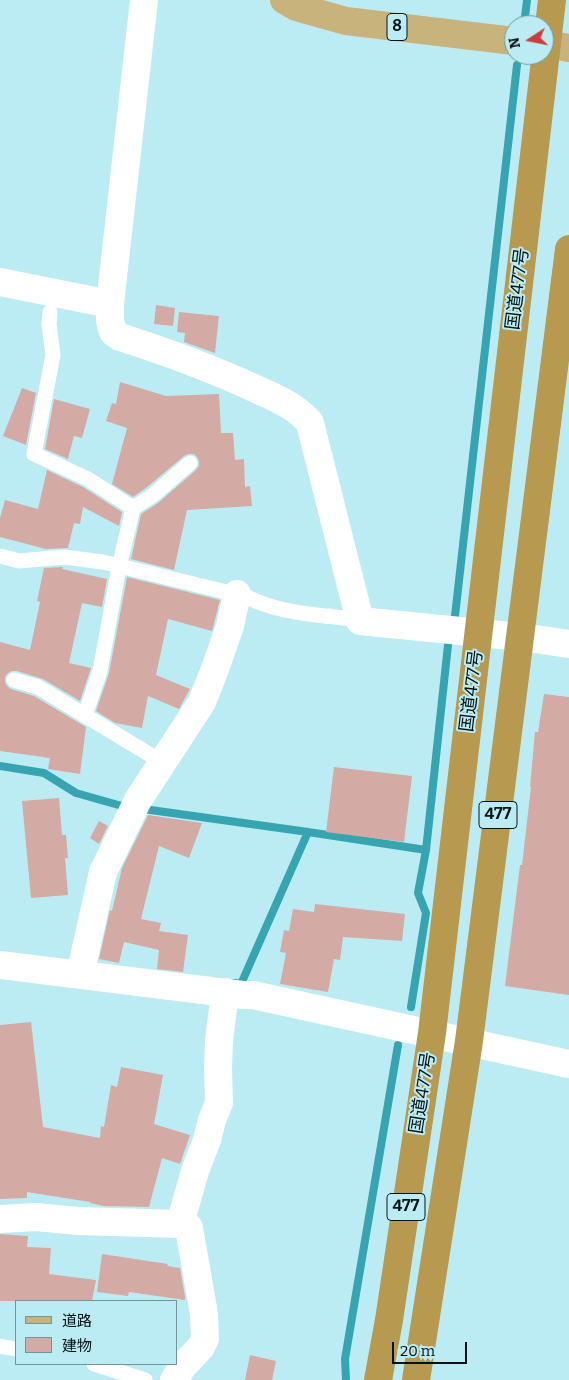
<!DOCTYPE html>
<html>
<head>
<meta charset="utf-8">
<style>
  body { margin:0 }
  #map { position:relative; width:569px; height:1380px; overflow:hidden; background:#bcecf3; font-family:Bitter,"Noto Sans JP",serif }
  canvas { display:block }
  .legend { position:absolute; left:15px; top:1300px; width:162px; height:65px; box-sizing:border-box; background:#bcecf3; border:1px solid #72959a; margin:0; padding:6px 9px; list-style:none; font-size:15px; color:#021315 }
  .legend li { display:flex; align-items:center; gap:10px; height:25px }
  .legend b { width:25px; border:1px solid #72959a }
  .north { position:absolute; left:504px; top:15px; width:50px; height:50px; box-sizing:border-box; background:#bcecf3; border:1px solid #72959a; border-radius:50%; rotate:259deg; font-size:14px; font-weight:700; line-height:20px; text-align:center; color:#021315 }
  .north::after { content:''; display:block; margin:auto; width:18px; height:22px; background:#cc3d3b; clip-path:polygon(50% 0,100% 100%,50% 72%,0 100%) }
  .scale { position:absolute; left:392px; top:1342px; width:75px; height:22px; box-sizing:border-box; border:2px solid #021315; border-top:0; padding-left:6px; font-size:15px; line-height:18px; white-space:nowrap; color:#021315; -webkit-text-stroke:4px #bcecf3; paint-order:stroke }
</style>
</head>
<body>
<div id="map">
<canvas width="569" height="1380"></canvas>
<ul class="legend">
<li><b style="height:6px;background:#c9b37c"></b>道路</li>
<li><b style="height:14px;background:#d4aaa5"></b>建物</li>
</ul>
<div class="north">N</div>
<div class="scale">20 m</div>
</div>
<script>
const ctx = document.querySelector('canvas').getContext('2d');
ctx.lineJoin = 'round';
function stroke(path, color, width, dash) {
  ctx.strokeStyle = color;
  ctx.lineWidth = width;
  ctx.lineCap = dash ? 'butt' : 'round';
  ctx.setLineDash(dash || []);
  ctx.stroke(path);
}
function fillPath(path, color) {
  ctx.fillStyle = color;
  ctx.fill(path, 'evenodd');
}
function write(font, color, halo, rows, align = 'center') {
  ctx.font = font + ' Bitter,"Noto Sans JP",serif';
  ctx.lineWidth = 4;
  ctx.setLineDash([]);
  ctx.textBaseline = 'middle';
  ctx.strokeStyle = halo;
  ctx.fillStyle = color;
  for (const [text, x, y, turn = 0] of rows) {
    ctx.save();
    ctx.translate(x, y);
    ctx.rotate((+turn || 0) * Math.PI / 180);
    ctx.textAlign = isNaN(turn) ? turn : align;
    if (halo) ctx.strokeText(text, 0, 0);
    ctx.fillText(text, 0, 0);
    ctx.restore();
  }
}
stroke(new Path2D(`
  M525,17l2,-17
  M455,616l62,-551
  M0,766l44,7 32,20 46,13 186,26 118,18
  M235,983l6,1 67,-152
  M411,1007l15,-94 -8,-20 8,-43 22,-205
  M346,1380l-1,-21 53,-314`), '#37a5b1', 8);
fillPath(new Path2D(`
  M156,305l19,3 -2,18 -19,-2z
  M179,312l40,4 -4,37 -31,-11 1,-9 -8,-1z
  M120,382l46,14 53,-2 2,39h12l2,27 9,-1 1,28 5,-1 2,20 -65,4 -13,60 -43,-11 10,-45 17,-11 38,-33 3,-4v-5l-2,-4 -3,-3h-5l-5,2 -38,32 -13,9 -21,-13 15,-56 -21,-7 6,-18 4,1z
  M22,388l14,5 -10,52 -23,-9z
  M54,399l36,10 -8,29 -8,-2 -6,23 -23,-10z
  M47,470l36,17 39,25 -3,14 -36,-19 -3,17 -6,-1 -6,25 -22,1 -46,-12v-19l5,-18 33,9z
  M63,567l-1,2 45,10 -5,28 -20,-4 -13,60 22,5 -11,33 -37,-22 -26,-8h-5l-4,2 -3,4v5l2,4 4,3 23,7 52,31 -6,47 -32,-5 2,-11 -50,-7v-109l30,8 10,-48 -3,-1 7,-33z
  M127,577l93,23 -8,31 -44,-12 -12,56 34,14 -11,20 -31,-13 -6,32 -27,-5 -19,-12 13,-38z
  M544,694l25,3v298l-64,-9 15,-121h2l9,-78h-1l5,-55h3z
  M334,767l78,9 -8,66 -78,-10z
  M59,798l3,37h4l2,23h-3l3,37 -37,3 -9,-97z
  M148,815l54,8 -13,35 -30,-12 -18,73 20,4 -2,8 29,4 -5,37 -26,-3 2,-19 -35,-8 -5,21 -20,-4 11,-49 2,1 10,-43z
  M99,821l9,5 -9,18 -9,-6z
  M315,904l90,10 -3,27 -59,-4 -3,23 -6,-1 -6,33 -48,-8 6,-31 -6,-1 4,-22 5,1 4,-22 21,3z
  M31,1022l12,105 57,11 1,-12 3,1 7,-42 6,2 4,-20 42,8 -9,49 36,11 -10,29 -18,-6 -13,49 -45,-1 -14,-3v-1l-63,-10v6l-27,1v-174z
  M0,1234l28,2 -1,11 24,1 -2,26 47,6 -4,21h-92z
  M102,1254l66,10 -1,2 13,2 5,29v3l-56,-8 -1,4 -31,-4z
  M250,1355l26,6 -4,19h-27z`), '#d4aaa5');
stroke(new Path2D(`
  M50,312l-1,12 4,31 -19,99 54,25 45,29
  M0,556l19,5 45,-4 39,5 144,35c22,11 45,15 69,18 15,2 29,2 44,6
  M14,680l24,7 124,75
  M85,715l15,-44 19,-104 14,-59 19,-12 38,-33
  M0,1346l16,3
  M94,1364l51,16`), '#fff', 15);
stroke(new Path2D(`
  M144,0l-34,304v17l3,11 7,5c47,15 91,31 136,52 20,9 40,17 54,34l50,198 161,16 48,7
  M0,282l110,22
  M0,965l243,30h10l316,69
  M80,975l23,-103 35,-72 64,-98 13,-33 15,-43 7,-32
  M0,1219l36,-2 42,4 102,3 15,-53 12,-31 5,-20 7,-17 -1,-35 1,-27 6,-49
  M174,1380l9,-14 18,-19 4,-8 -1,-25 -15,-86 -7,-10`), '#fff', 28);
stroke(new Path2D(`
  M284,0l12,7 50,14 168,20
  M544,44l25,4`), '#c9b37c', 28);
stroke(new Path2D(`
  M378,1380l11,-60 43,-287 120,-1033
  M416,1380l53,-339 100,-792`), '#b79a50', 28);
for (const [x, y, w] of [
  [397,27,20],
  [498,815,38],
  [406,1207,38]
]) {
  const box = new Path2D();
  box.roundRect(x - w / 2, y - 13.5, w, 27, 4);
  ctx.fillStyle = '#bcecf3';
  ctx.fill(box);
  stroke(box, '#021315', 1);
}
write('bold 16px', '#021315', null, [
  ["8",397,27],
  ["477",498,815],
  ["477",406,1207]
]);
write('18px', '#021315', '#bcecf3', [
  ["国道477号",518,289,-83],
  ["国道477号",472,691,-83],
  ["国道477号",423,1093,-81]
]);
</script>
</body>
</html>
